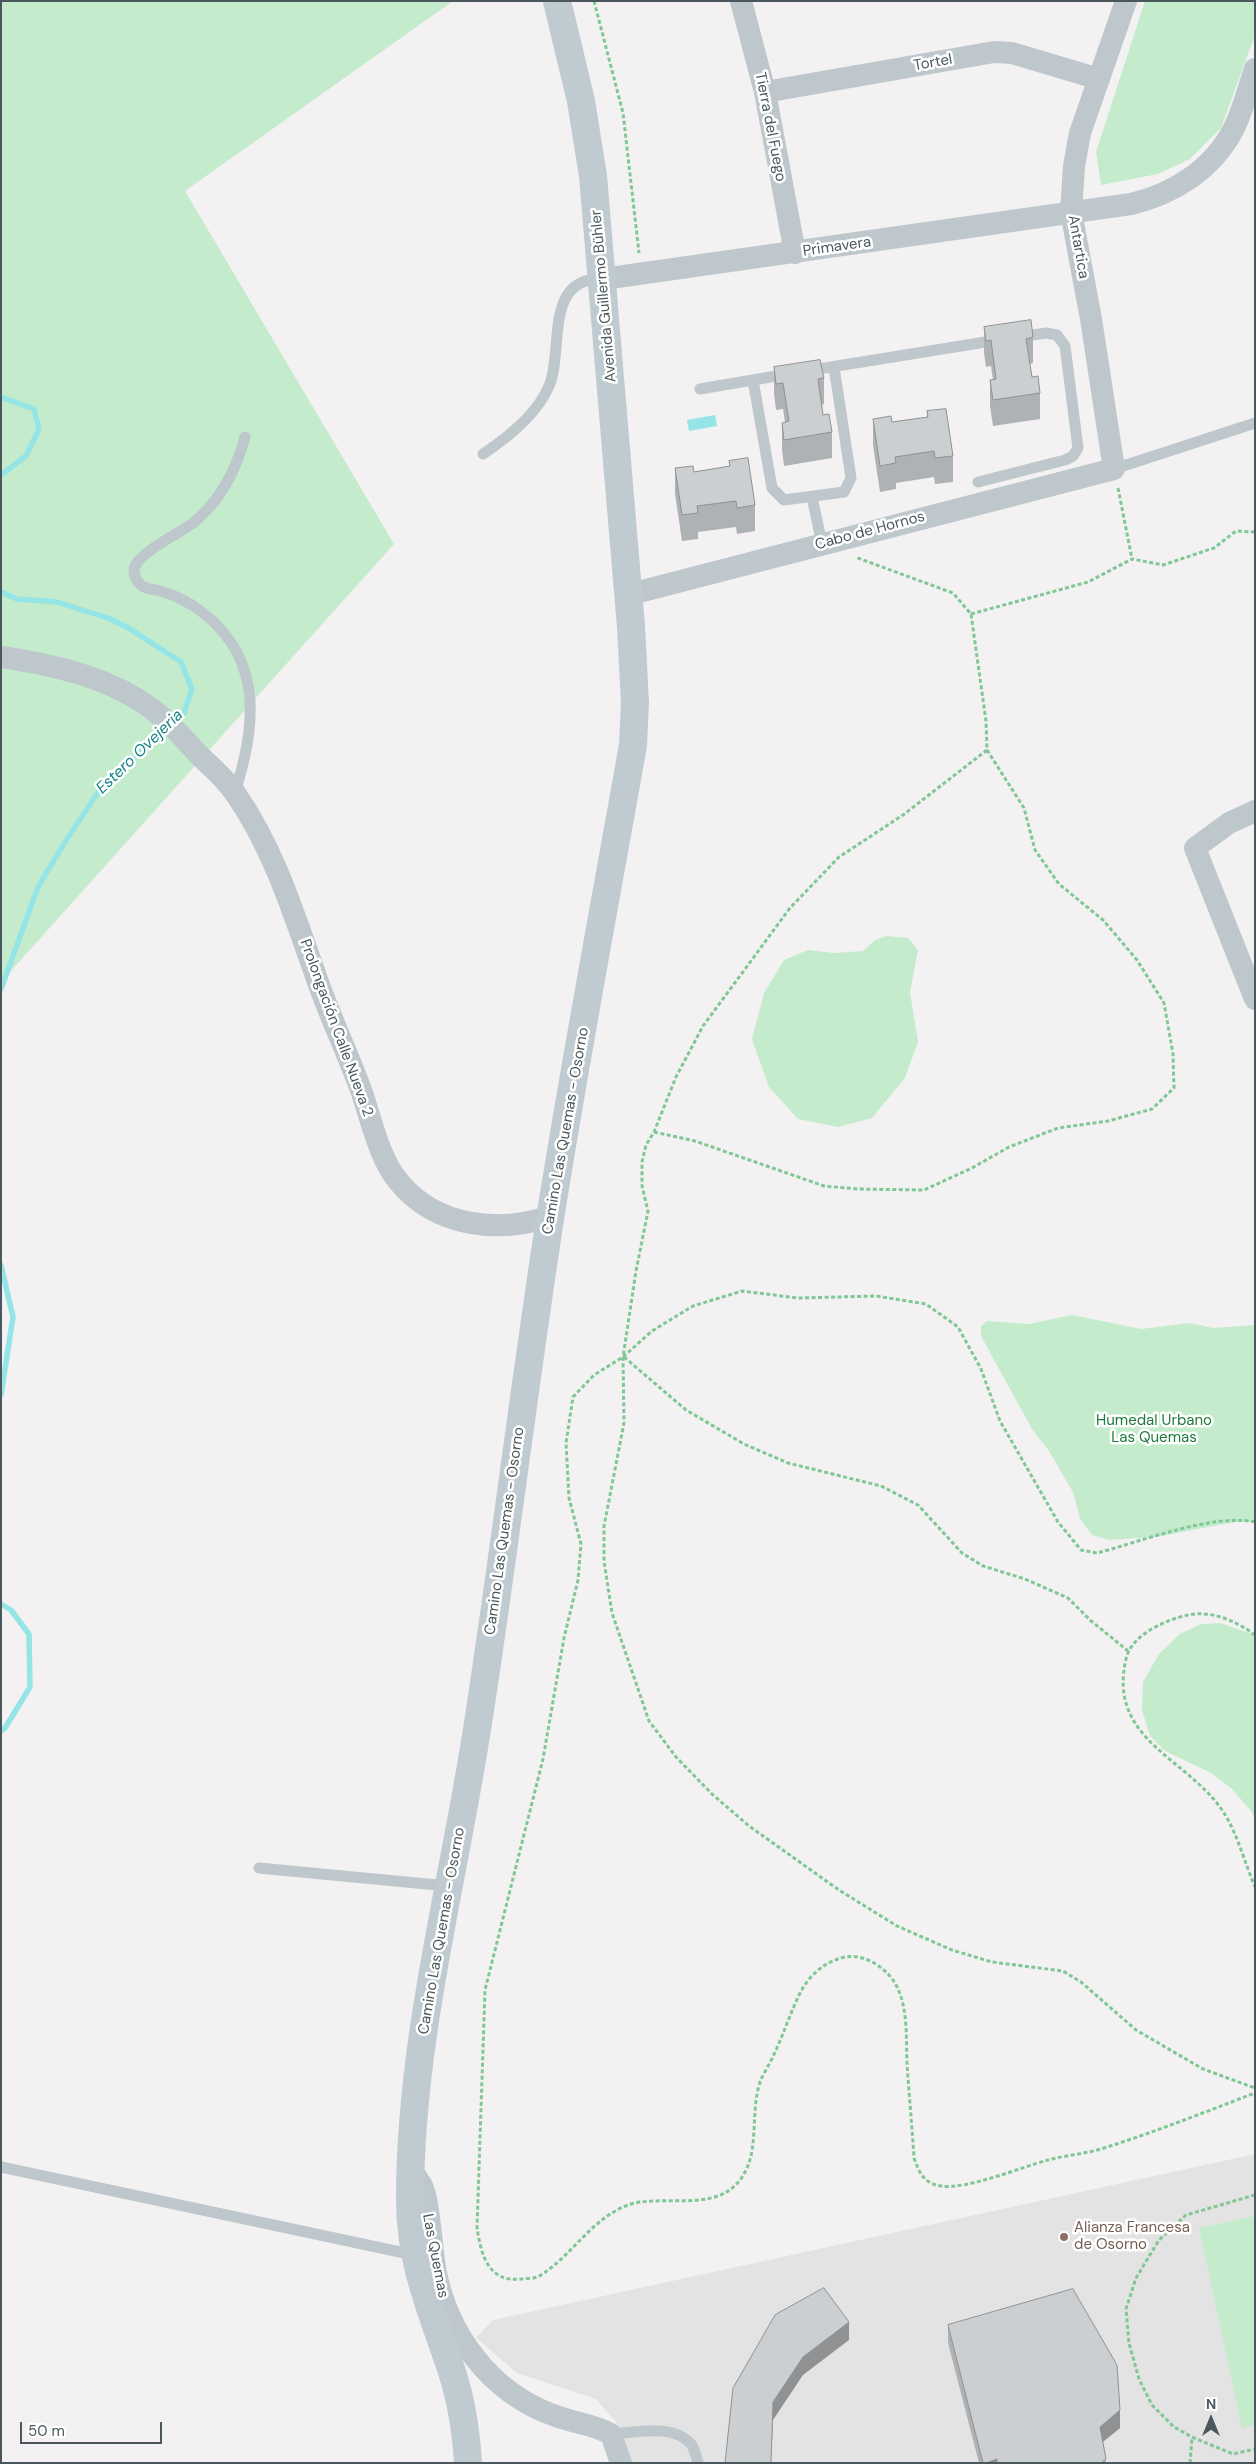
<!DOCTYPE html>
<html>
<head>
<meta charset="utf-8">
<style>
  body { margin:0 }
  #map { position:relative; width:1256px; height:2464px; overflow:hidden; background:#f3f1f2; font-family:"DM Sans",sans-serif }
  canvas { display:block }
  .frame { position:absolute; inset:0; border:2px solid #4a585d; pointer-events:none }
  .north { position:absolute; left:1186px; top:2394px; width:50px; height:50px; -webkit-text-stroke:4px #fff; paint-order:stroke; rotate:0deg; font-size:14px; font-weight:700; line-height:20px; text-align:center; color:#4a585d }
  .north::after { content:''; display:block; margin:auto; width:18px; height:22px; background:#4a585d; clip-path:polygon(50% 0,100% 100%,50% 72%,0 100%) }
  .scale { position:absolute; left:20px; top:2422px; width:142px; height:22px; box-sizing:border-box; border:2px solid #4a585d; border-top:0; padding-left:6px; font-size:15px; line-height:18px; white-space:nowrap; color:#4a585d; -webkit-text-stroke:4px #fff; paint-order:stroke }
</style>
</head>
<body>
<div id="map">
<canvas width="1256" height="2464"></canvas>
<div class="frame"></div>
<div class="north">N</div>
<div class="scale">50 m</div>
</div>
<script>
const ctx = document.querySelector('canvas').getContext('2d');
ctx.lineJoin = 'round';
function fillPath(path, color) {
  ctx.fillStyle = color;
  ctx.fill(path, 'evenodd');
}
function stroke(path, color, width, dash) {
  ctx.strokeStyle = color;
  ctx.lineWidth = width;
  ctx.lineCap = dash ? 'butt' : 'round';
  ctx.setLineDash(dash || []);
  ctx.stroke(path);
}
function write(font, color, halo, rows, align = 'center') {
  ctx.font = font + ' "DM Sans",sans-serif';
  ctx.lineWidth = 5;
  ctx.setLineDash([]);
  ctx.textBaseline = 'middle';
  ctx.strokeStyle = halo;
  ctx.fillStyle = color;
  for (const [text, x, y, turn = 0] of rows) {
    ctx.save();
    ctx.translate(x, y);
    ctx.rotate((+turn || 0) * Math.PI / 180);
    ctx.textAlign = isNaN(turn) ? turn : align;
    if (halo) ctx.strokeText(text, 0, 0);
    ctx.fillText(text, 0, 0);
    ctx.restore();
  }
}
fillPath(new Path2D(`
  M1255,2154v309h-623l-10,-34 -26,-30 -79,-26 -41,-35 17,-18z`), '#e4e3e3');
fillPath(new Path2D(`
  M1,1h452l-268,190 209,353 -393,438z
  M1145,1h110v34l-34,93 -31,31 -32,15 -57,11 -5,-33z
  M887,936l21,2 10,12 -8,42 8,50 -13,36 -33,40 -34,9 -40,-8 -29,-32 -17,-48 12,-46 20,-33 24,-10 26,3 29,-2 12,-11z
  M1072,1315l69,14 49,-6 23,5 42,-3v197h-20l-79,15 -47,3 -17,-5 -12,-16 -7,-27 -24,-41 -17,-22 -51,-93v-10l6,-5 42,3z
  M1220,1623l35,12v184l-4,-8 -20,-23 -20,-15 -46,-22 -15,-15 -8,-26 1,-28 16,-28 21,-20 21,-10z
  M1255,2216v209l-13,3 -43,-200z`), '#c4eccc');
fillPath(new Path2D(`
  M715,415l2,11 -28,5 -2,-11z`), '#95e4e6');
stroke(new Path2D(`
  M1,397l33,12 5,20 -13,27 -25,19
  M1,592l16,7 40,3 51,16 19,9 54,35 11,27 -8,24 -9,9
  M1,989l37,-102 27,-45 38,-57 65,-57
  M1,1265l12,52 -12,78
  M1,1604l10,6 18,24 1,53 -25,41 -4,3`), '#95e4e6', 5.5);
stroke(new Path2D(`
  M594,1l29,112 16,140
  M1118,488l14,71
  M971,614l117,-32 44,-23 31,6 51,-17 22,-17 19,1
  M987,750l-84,65 -64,42 -49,51 -87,118 -27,51 -22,55 -8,13 -4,17v24l6,25 -12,60 -13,86 1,66 -20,103v35l8,52 37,108 27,36 36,37 37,32 90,64 58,36 55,24 40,12 71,9 18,11 55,48 67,39 52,19
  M654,1132l41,9 129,45 34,3 66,1 48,-22 37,-21 49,-19 50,-7 44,-12 22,-21 -1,-34 -9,-51 -27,-43 -34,-40 -44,-36 -24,-34 -11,-42 -37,-58 -1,-29 -15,-107 -18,-21 -98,-36
  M624,1357l62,53 58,34 44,19 93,23 37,19 44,48 21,13 42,13 43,19 22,22 38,31
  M1255,1522c-42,-9 -115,20 -158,31l-16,-3 -23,-28 -58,-101 -19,-52 -23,-42 -32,-23 -50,-8 -78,2 -56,-7 -49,15 -41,25 -29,26 -29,18 -21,22 -7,46 3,55 12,46 -3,36 -14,58 -21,121 -58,231 -8,238c4,26 11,55 44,51 6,-1 15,0 20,-4 33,-21 54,-62 94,-72 39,-8 91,12 112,-35 11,-25 4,-59 13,-86 4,-10 11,-20 15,-30 9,-19 15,-38 24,-57 9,-19 26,-34 46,-38 21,-4 45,13 53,32 10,22 8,50 9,74 2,31 5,63 7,95 5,14 10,26 27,28 25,4 81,-19 107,-26 18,-5 38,-6 56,-12 51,-16 101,-36 151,-55
  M1255,1635c-19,-14 -43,-25 -67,-20 -23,5 -57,20 -62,44 -19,82 63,99 98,154 14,22 21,51 31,74
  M1255,2195l-69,20 -27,25 -23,38 -10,31 3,34 10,36 13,26 22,22 18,10 41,17 22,-5
  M1190,2463l2,-26`), '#7fc896', 3, [4, 2.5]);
stroke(new Path2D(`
  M806,371l192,-31
  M753,380l19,108 12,12 60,-8 7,-14 -17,-111
  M700,389l88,-15
  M483,454c24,-16 54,-39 66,-68 15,-33 -6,-109 53,-107
  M1114,469l141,-46
  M978,482l87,-22 8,-4 5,-8 -13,-102 -8,-11 -11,-2 -27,4
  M812,497l10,47
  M235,792c23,-71 28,-141 -43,-187 -10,-6 -21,-11 -32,-14 -5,-1 -13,-2 -18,-5 -5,-4 -8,-10 -8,-16 1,-16 46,-37 59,-47 27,-22 43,-52 52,-86
  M259,1868l189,18
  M1,2167l413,88
  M611,2434c24,-1 62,-11 80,10 4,5 5,13 7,19`), '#bec8cc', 11);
stroke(new Path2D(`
  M741,1l24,91 30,161
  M765,92l229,-40 18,1 87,26
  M603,279l528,-75c42,-10 81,-34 102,-74 10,-19 15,-41 22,-61
  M627,595l487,-126 -23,-150 -20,-107 3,-46 6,-33 46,-132
  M1,657c53,8 108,20 151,52 18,13 33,31 47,46 12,12 27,24 36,38 42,60 62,132 87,200 12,32 27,64 39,97 10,28 18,69 38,92 37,45 100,52 152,34
  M1255,811l-26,12 -34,25 60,151
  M411,2170c4,5 8,10 11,16 7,13 10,64 13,82 12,66 55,124 118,147 20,8 40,9 58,19l10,29`), '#bec8cc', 22);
stroke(new Path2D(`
  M468,2463c-2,-35 -8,-70 -20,-103 -19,-56 -38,-99 -38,-161 0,-161 44,-318 68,-476 26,-168 46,-336 72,-504 25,-158 55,-316 83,-474l2,-42 -4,-76 -38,-451 -12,-75 -24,-100`), '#bfcbd1', 28);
fillPath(new Path2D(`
  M984,327l49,10v26l-3,1 2,13 8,16v26l-47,7 -3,-20v-26h3l-2,-14 -5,1 -2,-14z
  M774,367l50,11v26l-2,1 1,10 9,17v26l-48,8 -2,-17v-26l3,-1 -2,-13 -7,1 -2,-17z
  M927,411l26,45v26l-18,2 -1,-7 -38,6v6l-16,3 -7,-47v-26l19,3 35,-5z
  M729,461l26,44v26l-18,3 -1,-7 -38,5v7l-16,2 -7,-47v-26l19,4 35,-6z
  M948,2325l172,103 -17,14 3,21h-127l-31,-120z`), '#afb2b5');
fillPath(new Path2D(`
  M849,2322v18l-46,35 -30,45 -2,43 2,-61 30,-45z
  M1120,2410v18l-20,16v-17z
  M997,2459v4h-11z`), '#8f9193');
const building = new Path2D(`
  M1031,320l2,17 -7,2 6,38 6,-1 2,17 -47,7 -3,-20 6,-1 -5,-39 -5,1 -2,-14z
  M820,360l4,18 -6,1 5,36 6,-1 3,18 -48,8 -2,-17 7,-2 -6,-38 -7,1 -2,-17z
  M946,409l7,47 -18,2 -1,-7 -39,6 1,6 -16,3 -7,-47 18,-3 1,6 36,-5 -1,-6z
  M748,458l7,47 -18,3 -1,-7 -39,5 1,7 -16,2 -7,-47 18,-2 1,6 36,-6 -1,-5z
  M824,2288l25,34 -46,35 -30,45 -2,61h-46l8,-75 42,-73z
  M1073,2289l44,76 3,45 -20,17 6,32 -5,4h-104v-4l-11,4h-3l-35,-138z`);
fillPath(building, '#cccfd2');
stroke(building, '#8f9193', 1);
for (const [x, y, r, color] of [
  [1064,2237,5,"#8d6e63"]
]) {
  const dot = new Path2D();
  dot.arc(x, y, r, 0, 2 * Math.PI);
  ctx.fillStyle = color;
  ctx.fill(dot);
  stroke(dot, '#fff', 2);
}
write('15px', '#4a585d', '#fff', [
  ["Tortel",933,63,-10],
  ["Tierra del Fuego",770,127,79],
  ["Primavera",837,247,-8],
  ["Antartica",1078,247,80],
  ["Avenida Guillermo Bühler",604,296,-95],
  ["Cabo de Hornos",870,531,-15],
  ["Prolongación Calle Nueva 2",336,1028,70],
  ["Camino Las Quemas - Osorno",566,1131,-80],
  ["Camino Las Quemas - Osorno",505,1531,-82],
  ["Camino Las Quemas - Osorno",442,1931,-80],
  ["Las Quemas",435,2256,79]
]);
write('15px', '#1f7a3c', '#fff', [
  ["Humedal Urbano",1154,1421],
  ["Las Quemas",1154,1438]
]);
write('15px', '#785e54', '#fff', [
  ["Alianza Francesa",1074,2228],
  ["de Osorno",1074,2245]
], 'left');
write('italic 16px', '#178385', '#fff', [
  ["Estero Ovejeria",140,752,-44]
]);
</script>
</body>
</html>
